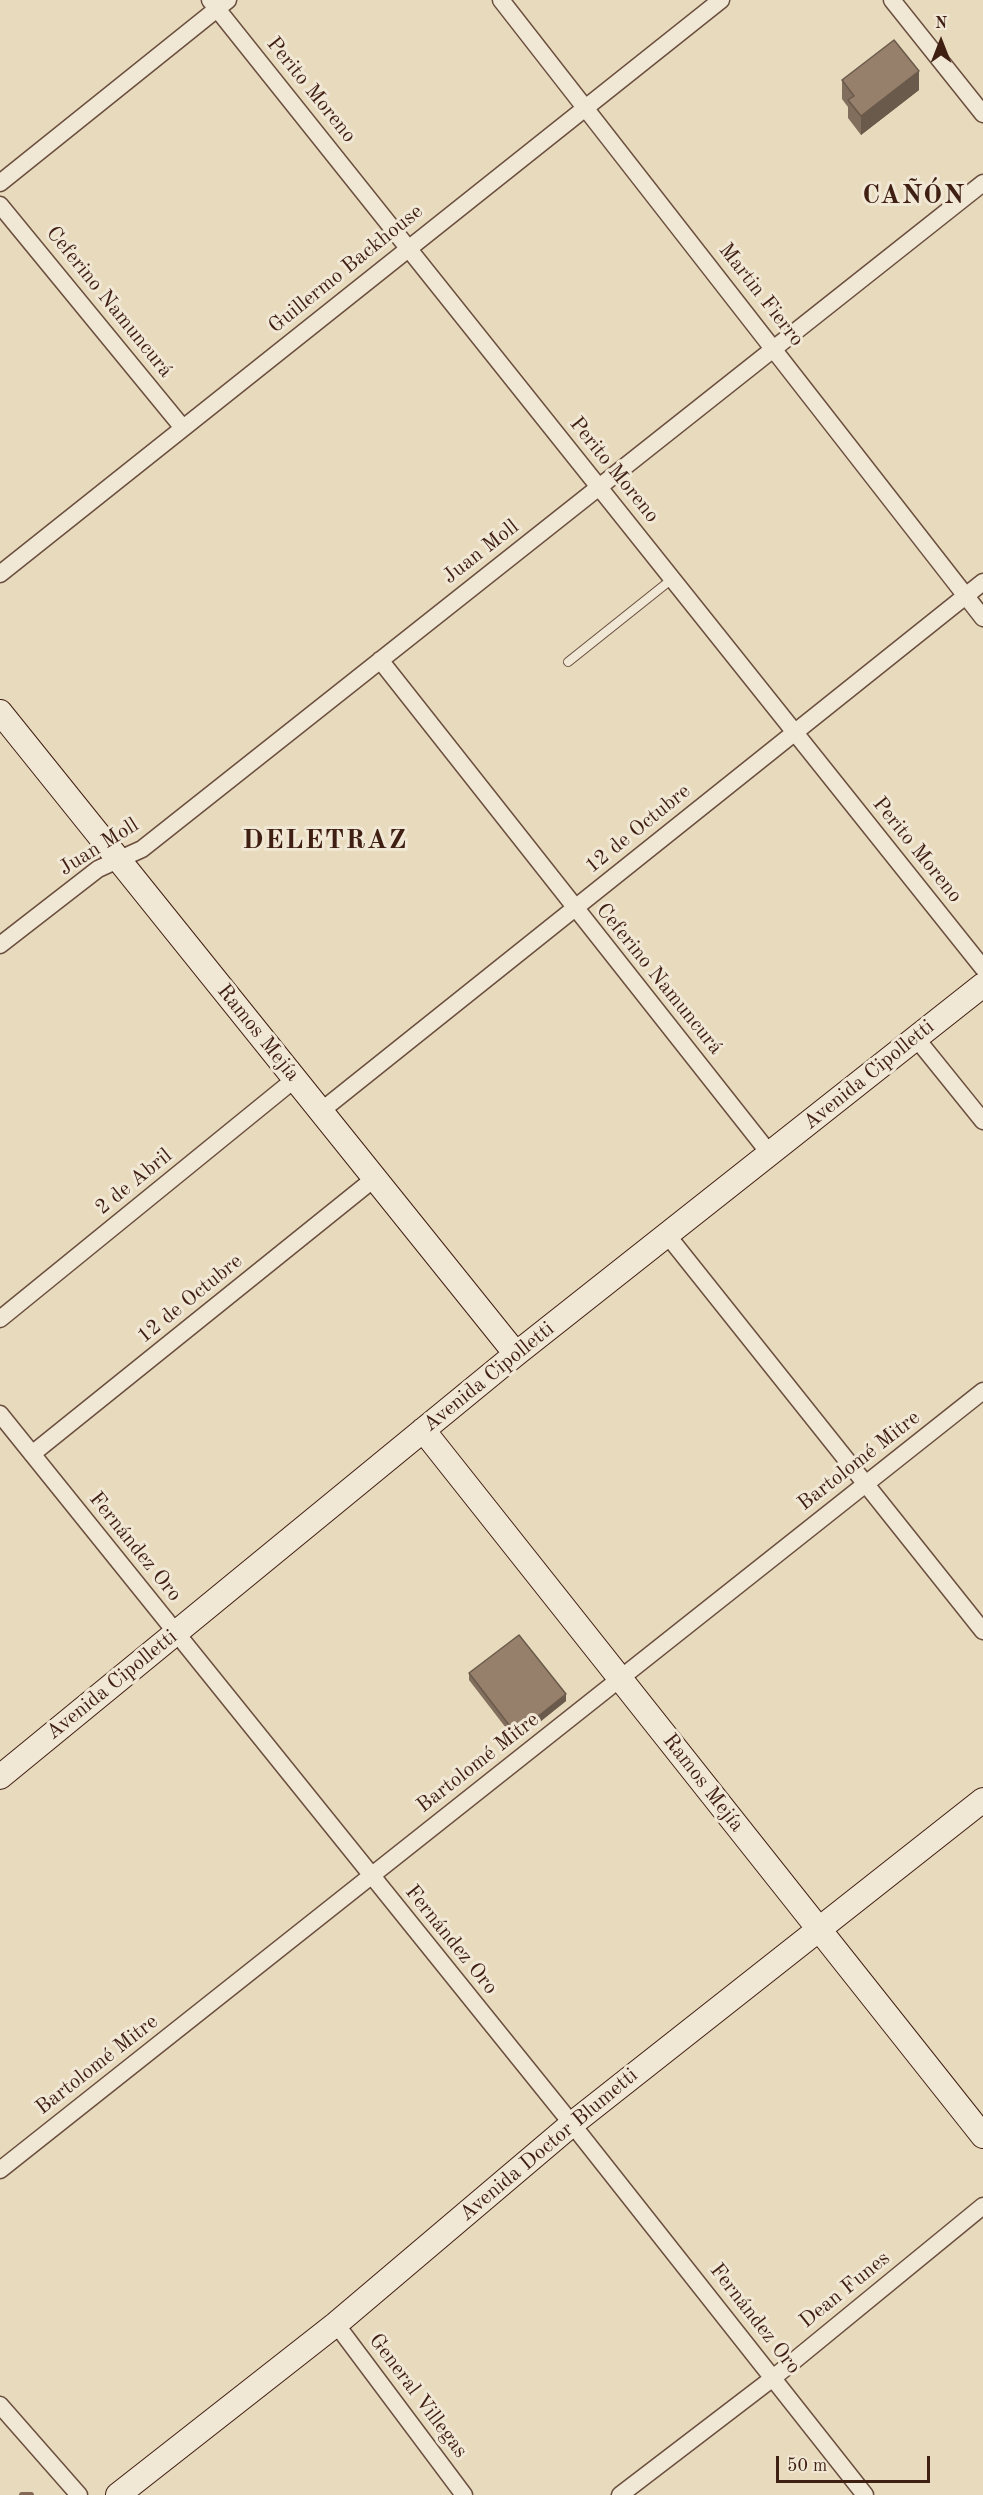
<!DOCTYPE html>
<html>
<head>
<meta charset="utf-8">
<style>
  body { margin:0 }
  #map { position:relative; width:983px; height:2495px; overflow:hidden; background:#e8dabd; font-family:"Old Standard TT",serif }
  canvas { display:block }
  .north { position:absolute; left:911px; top:12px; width:60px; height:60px; -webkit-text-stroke:4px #f0e7d4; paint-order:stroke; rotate:0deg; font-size:16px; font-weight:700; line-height:24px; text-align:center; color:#401f13 }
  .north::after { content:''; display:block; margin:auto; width:21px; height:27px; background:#401f13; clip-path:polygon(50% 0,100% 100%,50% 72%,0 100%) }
  .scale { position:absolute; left:776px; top:2456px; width:154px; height:27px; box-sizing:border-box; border:3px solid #401f13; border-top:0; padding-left:8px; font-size:18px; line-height:21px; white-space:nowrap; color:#401f13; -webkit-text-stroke:4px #f0e7d4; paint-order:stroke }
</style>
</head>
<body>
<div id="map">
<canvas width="983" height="2495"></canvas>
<div class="north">N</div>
<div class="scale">50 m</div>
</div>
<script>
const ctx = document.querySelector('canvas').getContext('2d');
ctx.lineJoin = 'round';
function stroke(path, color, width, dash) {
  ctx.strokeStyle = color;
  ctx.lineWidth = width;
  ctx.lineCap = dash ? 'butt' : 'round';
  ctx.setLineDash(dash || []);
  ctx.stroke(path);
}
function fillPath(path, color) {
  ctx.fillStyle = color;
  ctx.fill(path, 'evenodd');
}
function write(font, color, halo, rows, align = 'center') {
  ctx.font = font + ' "Old Standard TT",serif';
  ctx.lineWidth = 6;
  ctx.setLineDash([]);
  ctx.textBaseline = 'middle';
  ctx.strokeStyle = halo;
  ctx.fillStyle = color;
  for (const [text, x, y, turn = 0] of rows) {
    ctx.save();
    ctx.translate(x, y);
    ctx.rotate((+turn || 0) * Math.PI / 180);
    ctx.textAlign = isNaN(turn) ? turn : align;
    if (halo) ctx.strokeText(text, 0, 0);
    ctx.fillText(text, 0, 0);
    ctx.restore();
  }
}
stroke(new Path2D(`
  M22,2495h9`), '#836956', 6);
const lane = new Path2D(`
  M568,662l104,-83`);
const street = new Path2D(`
  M210,0l773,968
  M501,0l482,618
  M892,0l91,114
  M0,183l228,-183
  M0,205l183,223
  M0,574l721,-574
  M380,660l390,494
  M0,945l98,-76 44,-20 841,-666
  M916,1038l67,83
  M321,1111l662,-529
  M668,1236l315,395
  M0,1319l295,-240
  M0,1414l572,710 293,371
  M32,1454l343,-276
  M0,2170l983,-779
  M336,2324l128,171
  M0,2405l79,90
  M620,2495l153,-117 210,-172`);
const secondary = new Path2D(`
  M0,712l516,642
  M423,1430l560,706
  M0,1777l516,-423 467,-369
  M118,2495l218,-171 236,-200 411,-324`);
stroke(lane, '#6a4e3e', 10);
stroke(street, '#6a4e3e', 19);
stroke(secondary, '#401f13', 26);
stroke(lane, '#f0e7d4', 8);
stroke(street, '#f0e7d4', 16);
stroke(secondary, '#f0e7d4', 24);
fillPath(new Path2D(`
  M842,80l77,10 -58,45 -13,-17v-11l-6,-8z
  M469,1673l97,28 -50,40 -47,-61z`), '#826e5c');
fillPath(new Path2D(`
  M919,71v19l-58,45v-19z
  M566,1694v7l-50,40v-7z`), '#6a5a4b');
const building = new Path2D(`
  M894,40l25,31 -58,45 -13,-16 6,-4 -12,-16z
  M519,1635l47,59 -50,40 -47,-61z`);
fillPath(building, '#97806b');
stroke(building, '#6a5a4b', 1.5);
write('21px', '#401f13', '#f0e7d4', [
  ["Perito Moreno",311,90,51],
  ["Guillermo Backhouse",346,269,-39],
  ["Martin Fierro",761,295,52],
  ["Ceferino Namuncurá",109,302,51],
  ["Perito Moreno",614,470,51],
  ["Juan Moll",481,552,-38],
  ["12 de Octubre",638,829,-39],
  ["Juan Moll",99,847,-32],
  ["Perito Moreno",917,850,51],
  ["Ceferino Namuncurá",659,979,51],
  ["Ramos Mejía",258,1033,51],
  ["Avenida Cipolletti",869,1075,-39],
  ["2 de Abril",134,1182,-39],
  ["12 de Octubre",190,1299,-39],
  ["Avenida Cipolletti",489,1377,-39],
  ["Bartolomé Mitre",859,1461,-38],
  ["Fernández Oro",135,1547,51],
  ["Avenida Cipolletti",112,1685,-39],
  ["Bartolomé Mitre",478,1763,-38],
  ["Ramos Mejía",703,1783,52],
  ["Fernández Oro",451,1940,51],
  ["Bartolomé Mitre",97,2065,-38],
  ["Avenida Doctor Blumetti",549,2145,-40],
  ["Dean Funes",845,2290,-39],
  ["Fernández Oro",755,2319,52],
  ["General Villegas",418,2396,53]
]);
ctx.letterSpacing = '1.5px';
write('bold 27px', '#401f13', '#f0e7d4', [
  ["CAÑÓN",914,196],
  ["DELETRAZ",325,841]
]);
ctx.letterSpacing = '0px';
</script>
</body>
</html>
